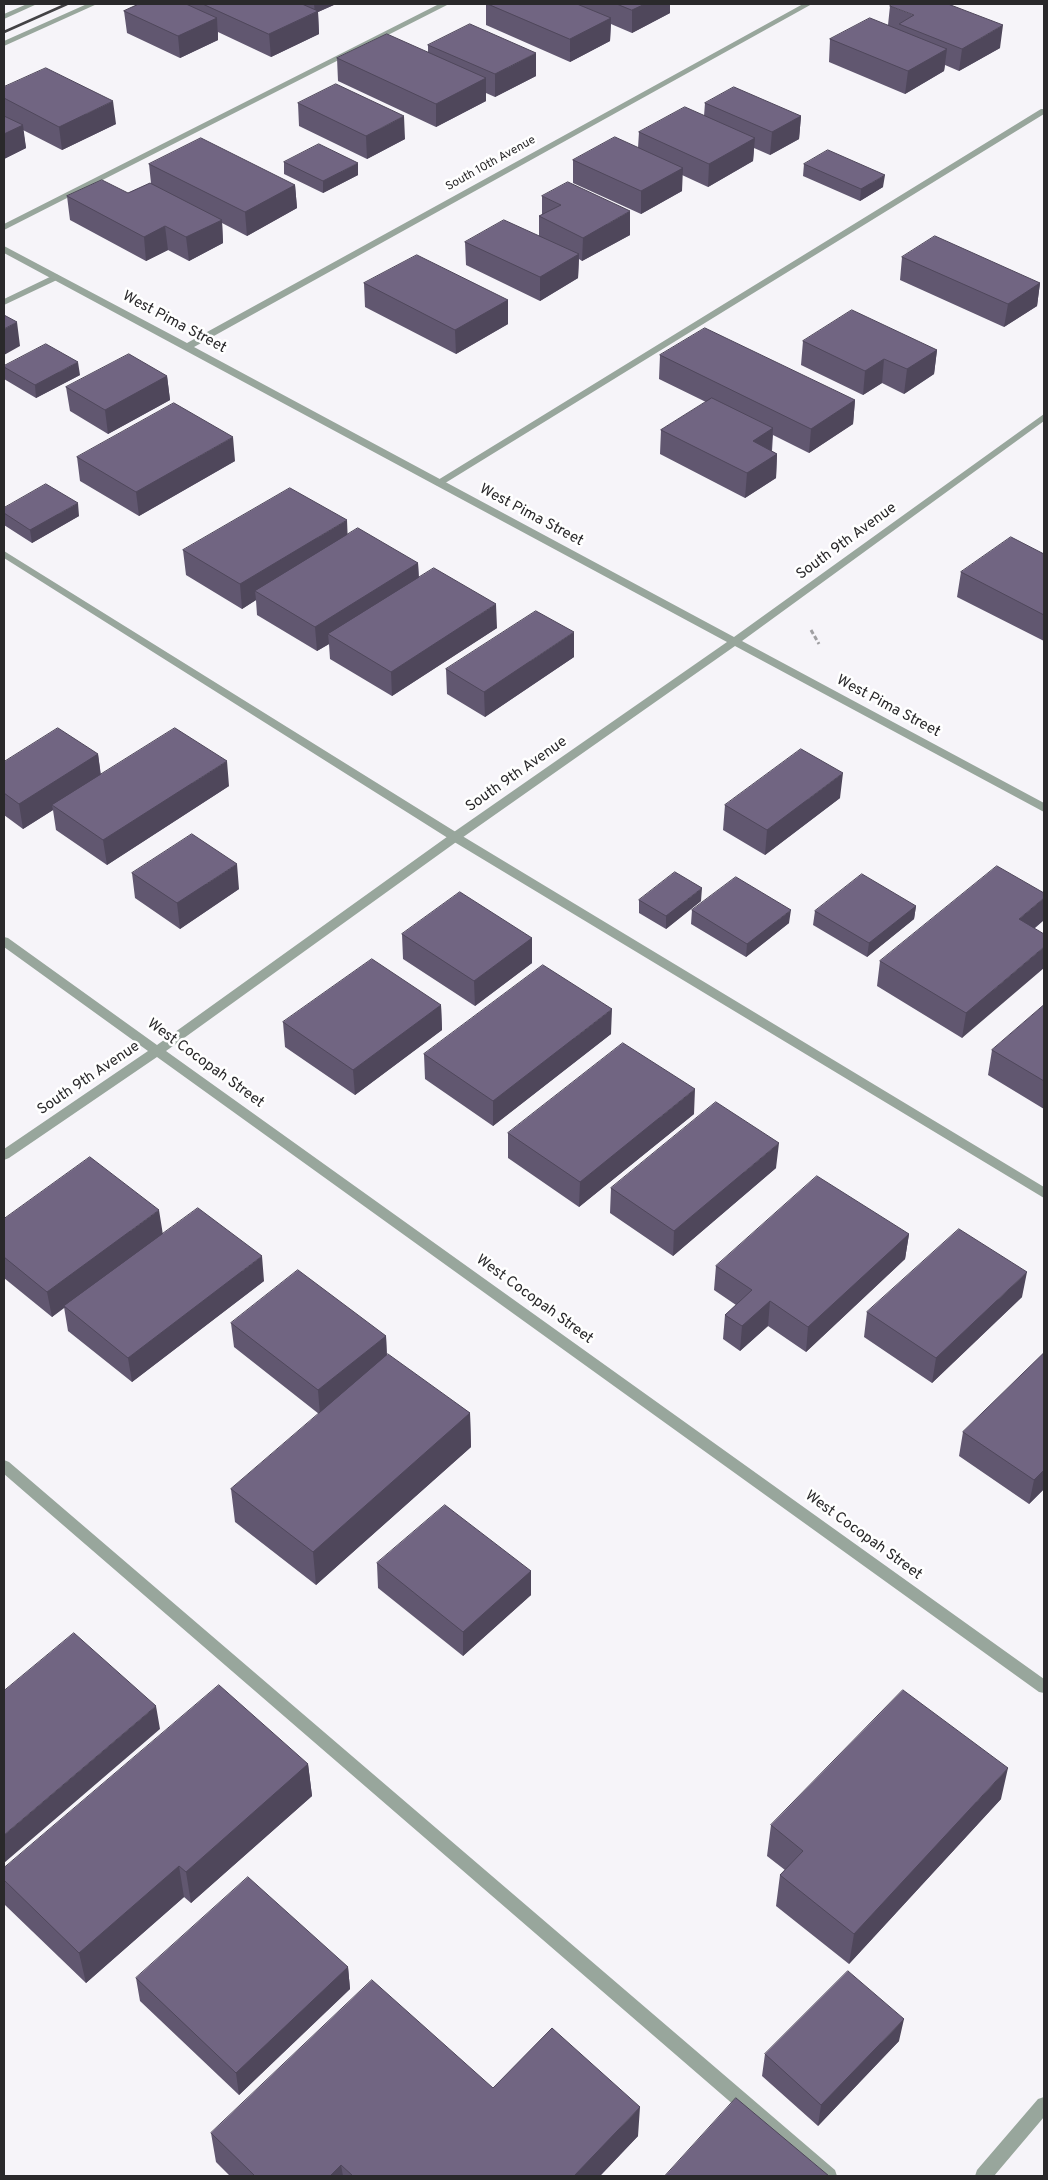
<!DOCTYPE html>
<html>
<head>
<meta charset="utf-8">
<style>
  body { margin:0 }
  #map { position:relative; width:1048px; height:2180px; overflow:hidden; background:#f6f4f9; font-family:Overpass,sans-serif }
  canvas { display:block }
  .frame { position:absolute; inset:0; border:5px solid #2a292b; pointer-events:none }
</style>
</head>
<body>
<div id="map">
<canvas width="1048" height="2180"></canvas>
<div class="frame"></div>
</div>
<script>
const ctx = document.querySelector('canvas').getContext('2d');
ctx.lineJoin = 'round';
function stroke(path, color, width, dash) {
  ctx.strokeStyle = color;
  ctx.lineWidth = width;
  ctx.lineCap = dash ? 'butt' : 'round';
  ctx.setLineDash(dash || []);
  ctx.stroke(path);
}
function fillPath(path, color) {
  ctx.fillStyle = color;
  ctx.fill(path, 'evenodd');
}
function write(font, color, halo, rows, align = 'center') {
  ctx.font = font + ' Overpass,sans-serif';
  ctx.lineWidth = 5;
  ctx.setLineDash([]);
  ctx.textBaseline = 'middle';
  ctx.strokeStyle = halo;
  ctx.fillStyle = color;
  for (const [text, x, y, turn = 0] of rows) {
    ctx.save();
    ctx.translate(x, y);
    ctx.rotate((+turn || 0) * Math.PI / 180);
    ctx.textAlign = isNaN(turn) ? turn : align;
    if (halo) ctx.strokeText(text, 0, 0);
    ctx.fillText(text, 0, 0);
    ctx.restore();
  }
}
stroke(new Path2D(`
  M811,630l8,14`), '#a09fa2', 3, [4.5, 2.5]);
fillPath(new Path2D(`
  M439,4h10l-445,226v-6z
  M1041,109h3v5l-602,371 -4,1 -5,-3z
  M56,274l5,3 -2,2 -55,26v-6z
  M4,551l455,283 585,353v11l-593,-358 -447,-282z
  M4,1460l5,2 826,708 2,6h-21l-812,-702z
  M1044,2097v20l-50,59h-19l2,-6 61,-71z`), '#98a69c');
fillPath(new Path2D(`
  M27,4h10l-33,15v-5z
  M87,4h10l-93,42v-5z
  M803,4h9l-618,343 540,290 310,-223v7l-302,220 302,162v9l-309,-166 -276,194 -293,211 878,628v14l-5,-1 -882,-635 -148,101 -5,2v-11l144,-98 -144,-104v-10l4,1 149,107 294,-211 276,-192 -723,-389v-7l183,97z`), '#98a69c');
stroke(new Path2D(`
  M4,32l63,-28`), '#434245', 2.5);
fillPath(new Path2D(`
  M139,4h197l-18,8 1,22 -48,23 -53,-25v8l-38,18 -53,-25 -3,-22z
  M486,4h189l-3,1 -2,-1v9l-38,20 -21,-9 -1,17 -40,21 -84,-37z
  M890,6l110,42 -41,23 -14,-6 -1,6 -39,23 -76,-32 1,-23 58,-14z
  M428,45l108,31 -41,21 -9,-4v8l-50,26 -98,-46 -1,-23 91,-6z
  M4,87l112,37 -54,26 -39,-20 3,18 -22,11z
  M298,103l107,36 -38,20 -68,-33z
  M705,103l96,13 -2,23 -29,16 -16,-7 -1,13 -45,26 -26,-12v16l-41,23 -68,-31v-23l65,-12 1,-16 65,-16z
  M284,162l74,13 -35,18 -39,-19z
  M149,164l146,21 2,23 -50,28 -25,-13 1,20 -34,18 -21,-11 -22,11 -76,-41 -3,-24 61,-3 23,-10z
  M804,164l79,23 -23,14 -57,-25z
  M542,196l88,39 -48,26 -3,-2 -1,19 -38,23 -74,-36 -1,-23 74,-6v-20l3,-1z
  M902,257l138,26 -3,23 -33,21 -104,-47z
  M364,283l144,17v24l-52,30 -91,-47z
  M803,341l134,9 -3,24 -30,20 -22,-11 -19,12 -62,-30z
  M660,355l195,45 -2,24 -44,29 -36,-18 -1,16 5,3 -1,24 -31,20 -85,-44 1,-24 45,-28 -47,-23z
  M4,366l76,9 -44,23 -32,-19z
  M167,376l3,24 -62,34 -38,-23 -4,-24z
  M77,457l158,4 -96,55 -59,-35z
  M4,508l75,8 -47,27 -28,-18z
  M347,535l71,28 1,15 78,50 -105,68 -62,-37 -1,-15 -12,7 -60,-36 -1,-15 -14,9 -56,-34 -3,-25z
  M1044,554v87l-87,-44 4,-25z
  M574,657l-89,60 -38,-23 -1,-25z
  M98,754l3,21 128,11 -122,79 -51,-35 -3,-20 -30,19 -19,-14v-53z
  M840,798l-75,57 -42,-25 2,-25z
  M132,873l107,16 -59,40 -45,-31z
  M639,900l62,1 -35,28 -27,-16z
  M916,906l-2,13 -47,38 -54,-32 2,-14z
  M692,910l97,13 -43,34 -55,-33z
  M1044,920l-9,8 -73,110 -85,-52 3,-25z
  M402,934l130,4v25l-57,43 -72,-47z
  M441,1005l1,25 -87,65 -70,-48 -2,-25z
  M1044,1005v104l-56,-34 4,-25z
  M611,1034l-118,92 -68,-47 -1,-25z
  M694,1114l-115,93 -71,-49v-25z
  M776,1168l-103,88 -63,-43 1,-25z
  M4,1219l158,15 102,47 -132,101 -64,-51 -4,-24 -12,10 -48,-39z
  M909,1234l-4,25 -99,93 -38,-26 -28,25 -17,-12 2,-24 11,-10 -22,-15 2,-24z
  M1022,1297l-90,86 -68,-46 3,-25z
  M231,1323l155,13 1,20 83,57 1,34 -155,138 -81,-63 -4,-33 88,-75 -85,-67z
  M1044,1353v136l-15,15 -70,-48 4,-24z
  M377,1563l154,8v24l-68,61 -85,-68z
  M308,1764l4,32 -121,107 -7,-6 -98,86 -81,-78 -1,-5v-32z
  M1001,1799l-152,165 -73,-58 4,-31 5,-5 -18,-14 4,-31z
  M348,1967l2,22 -111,106 -99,-94 -4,-23z
  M899,2041l-81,85 -56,-50 3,-22z
  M493,2088l145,48 -38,40h-370l-14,-14 -5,-29z`), '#615770');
fillPath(new Path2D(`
  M314,4h22l-18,8 1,22 -48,23 -2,-23 46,-21z
  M645,4h25v9l-38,20v-23z
  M217,18l1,22 -38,18 -2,-22z
  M611,18l-1,23 -40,21v-23z
  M1003,25l-3,23 -41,23 3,-22z
  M947,49l-3,22 -39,23 3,-23z
  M536,53v23l-41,21v-23z
  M486,78v23l-50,26v-23z
  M113,101l3,23 -54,26 -3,-23z
  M404,116l1,23 -38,20 -1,-23z
  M801,116l-2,23 -29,16 2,-23z
  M23,125l3,23 -22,11v-25z
  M755,138l-2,23 -45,26 1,-23z
  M358,163v12l-35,18v-12z
  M683,168l-1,23 -41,23v-23z
  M885,175l-2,12 -23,14 1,-12z
  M295,185l2,23 -50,28 -2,-24z
  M630,211v24l-48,26 1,-23z
  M222,220l1,23 -34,18 -3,-24z
  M165,226l3,24 -22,11 -2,-24z
  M579,254l-1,24 -38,23v-24z
  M1040,283l-3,23 -33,21 4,-23z
  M508,300v24l-52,30 -1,-24z
  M17,322l3,24 -16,9v-26z
  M937,350l-3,24 -30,20 3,-25z
  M884,359l-2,24 -19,12 2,-24z
  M78,362l2,13 -44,23 -1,-13z
  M167,376l3,24 -62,34 -3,-24z
  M855,400l-2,24 -44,29 2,-24z
  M773,428l-2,25 -18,-12z
  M233,437l2,24 -96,55 -3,-24z
  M777,454l-1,24 -31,20 2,-25z
  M78,503l1,13 -47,27 -2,-13z
  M347,520l1,25 -93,46 1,9 -14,9 -2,-25z
  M418,563l1,24 -91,47 1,10 -12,7 -2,-24z
  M496,604l1,24 -105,68 -1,-24z
  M574,632v25l-89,60 -1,-25z
  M98,754l3,25 -49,26 1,5 -30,19 -4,-25z
  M227,761l2,25 -122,79 -4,-25z
  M843,773l-3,25 -75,57 2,-25z
  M237,864l2,25 -59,40 -3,-26z
  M702,888l-1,13 -35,28v-13z
  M1044,898v22l-29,24 4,-25z
  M916,906l-2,13 -47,38 2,-14z
  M791,910l-2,13 -43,34 1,-13z
  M532,938v25l-57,43 -1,-25z
  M1044,947v21l-82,70 4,-25z
  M441,1005l1,25 -87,65 -2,-25z
  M612,1009l-1,25 -118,92v-25z
  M695,1089l-1,25 -115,93 1,-25z
  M779,1143l-3,25 -103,88 1,-25z
  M159,1210l4,25 -111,82 -5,-25z
  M909,1234l-4,25 -99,93 2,-25z
  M262,1256l2,25 -132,101 -4,-24z
  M1027,1272l-5,25 -90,86 4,-25z
  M770,1301l-2,25 -28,25 2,-25z
  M386,1336l1,25 -67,54 -2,-25z
  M470,1413l1,34 -155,138 -3,-33z
  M1044,1470v19l-15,15 5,-24z
  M531,1571v24l-68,61v-24z
  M156,1706l4,23 -156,134v-28z
  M308,1764l4,32 -121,107 -5,-31z
  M1008,1768l-7,31 -152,165 5,-30z
  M179,1866l5,31 -98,86 -7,-30z
  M348,1967l2,22 -111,106 -3,-22z
  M904,2019l-5,22 -81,85 3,-21z
  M640,2107l-2,29 -38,40h-26z
  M341,2165l2,11h-13z`), '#4f475b');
const building = new Path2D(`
  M139,4h47l31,14 -39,18 -54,-25z
  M203,4h99l16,7 -49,23z
  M488,4h89l34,14 -41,21z
  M617,4h28l-13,6z
  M893,4h55l55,21 -41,24 -63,-25 15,-9 -24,-9z
  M870,18l77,31 -39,22 -78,-32z
  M470,24l66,29 -41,21 -67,-29z
  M387,34l99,44 -50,26 -99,-46z
  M46,68l67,33 -54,26 -55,-29v-11z
  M336,84l68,32 -38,20 -68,-33z
  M734,87l67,29 -29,16 -67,-29z
  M685,107l70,31 -46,26 -70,-32z
  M4,116l19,9 -19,9z
  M615,137l68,31 -42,23 -68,-31z
  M201,138l94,47 -50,27 -96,-48z
  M319,144l39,19 -35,18 -39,-19z
  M828,150l57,25 -24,14 -57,-25z
  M102,180l26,13 22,-10 72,37 -36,17 -21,-11 -21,11 -77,-41z
  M568,182l62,29 -47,27 -44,-22 22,-11 -19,-9z
  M504,220l75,34 -39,23 -75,-35z
  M935,236l105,47 -32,21 -106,-47z
  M417,255l91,45 -53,30 -91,-47z
  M852,310l85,40 -30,19 -23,-10 -19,12 -62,-30z
  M4,315l13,7 -13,7z
  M705,328l150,72 -44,29 -151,-74z
  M46,344l32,18 -43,23 -31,-18v-1z
  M129,354l38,22 -62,34 -39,-23z
  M712,398l61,30 -20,13 24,13 -30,19 -86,-43z
  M174,403l59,34 -97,55 -59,-35z
  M46,484l32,19 -48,27 -26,-17v-5z
  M290,488l57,32 -107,64 -57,-34z
  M358,528l60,35 -103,64 -60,-36z
  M1011,537l33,17v61l-83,-43z
  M434,568l62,36 -105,68 -63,-38z
  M536,611l38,21 -90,60 -38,-23z
  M58,728l40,26 -79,50 -15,-11v-31z
  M175,728l52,33 -124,79 -51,-35z
  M801,749l42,24 -76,57 -42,-25z
  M192,834l45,30 -60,39 -45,-30z
  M997,866l47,27v5l-25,21 25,15v13l-78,66 -86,-52z
  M675,872l27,16 -36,28 -27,-16z
  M862,874l54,32 -47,37 -54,-32z
  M736,877l55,33 -44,34 -55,-34z
  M460,892l72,46 -58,43 -72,-47z
  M372,959l69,46 -88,65 -70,-48z
  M543,965l69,44 -119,92 -69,-47z
  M1044,1005v76l-52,-31z
  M623,1043l72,46 -115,93 -72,-49z
  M716,1102l63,41 -105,88 -63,-43z
  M90,1157l69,53 -112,82 -43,-35v-38z
  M817,1176l92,58 -101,93 -38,-26 -28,25 -17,-11 27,-25 -36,-24z
  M198,1208l64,48 -134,102 -64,-52z
  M959,1229l68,43 -91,86 -69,-46z
  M298,1270l88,66 -68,54 -87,-67z
  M1044,1353v117l-10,10 -71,-48z
  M388,1354l82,59 -157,139 -82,-63z
  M445,1505l86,66 -68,61 -86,-69z
  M74,1633l82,73 -152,129v-144z
  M219,1685l89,79 -122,108 -7,-6 -100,87 -75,-73v-12z
  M903,1690l105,78 -154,166 -74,-59 23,-24 -32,-26z
  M248,1877l100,90 -112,106 -100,-95z
  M848,1971l56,48 -83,86 -56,-51z
  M372,1980l121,108 59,-60 88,79 -66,69h-221l-12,-11 -11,11h-75l-44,-43z
  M736,2098l93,78h-164z`);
fillPath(building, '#716582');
stroke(building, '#4f475b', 1);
write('12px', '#2a292b', '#fff', [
  ["South 10th Avenue",491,164,-29]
]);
write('15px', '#2a292b', '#fff', [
  ["West Pima Street",174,323,28],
  ["West Pima Street",531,516,28],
  ["South 9th Avenue",847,542,-36],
  ["West Pima Street",888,707,28],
  ["South 9th Avenue",517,775,-35],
  ["West Cocopah Street",205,1064,36],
  ["South 9th Avenue",89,1079,-34],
  ["West Cocopah Street",534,1300,36],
  ["West Cocopah Street",863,1536,36]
]);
</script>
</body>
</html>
